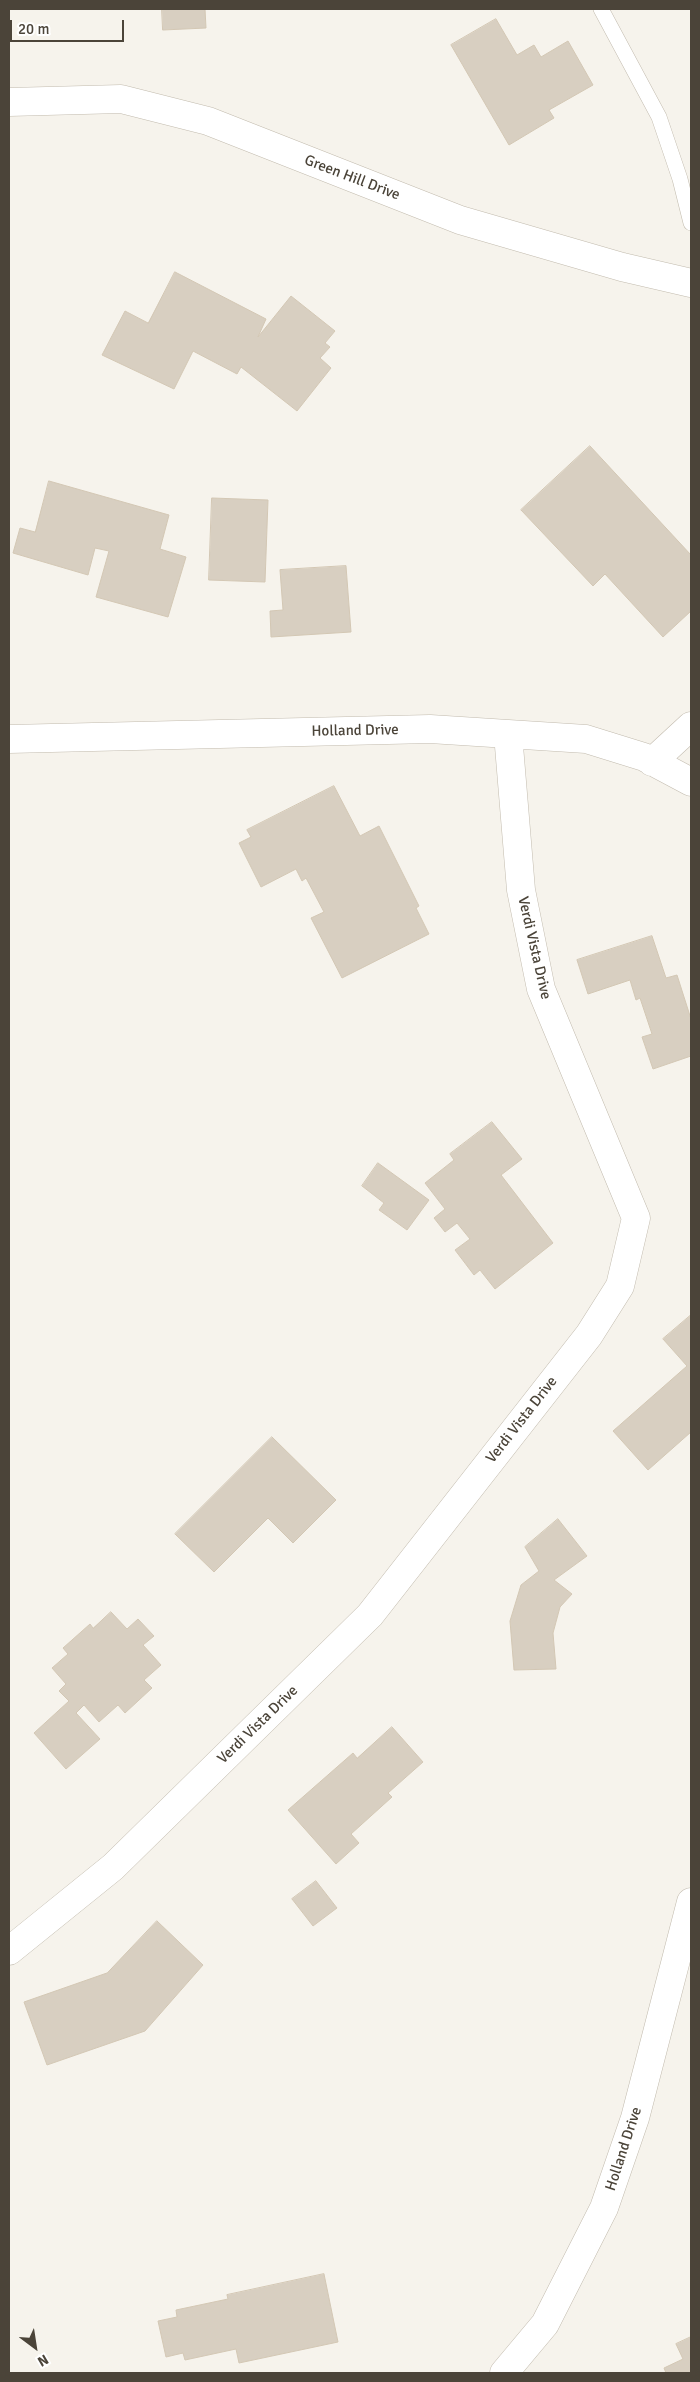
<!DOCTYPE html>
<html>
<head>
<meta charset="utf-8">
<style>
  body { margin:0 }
  #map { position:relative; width:700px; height:2382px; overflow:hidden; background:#f6f3ec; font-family:Signika,sans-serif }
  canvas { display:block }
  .frame { position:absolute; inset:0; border:10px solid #4b4439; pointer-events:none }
  .north { position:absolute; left:10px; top:2322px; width:50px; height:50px; -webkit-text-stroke:4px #fff; paint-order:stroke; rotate:149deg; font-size:14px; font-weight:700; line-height:20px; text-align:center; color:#4b4439 }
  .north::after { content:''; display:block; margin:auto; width:18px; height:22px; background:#4b4439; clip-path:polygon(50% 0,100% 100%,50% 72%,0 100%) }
  .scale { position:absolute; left:10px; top:20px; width:114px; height:22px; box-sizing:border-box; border:2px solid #4b4439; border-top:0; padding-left:6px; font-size:15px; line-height:18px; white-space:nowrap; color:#4b4439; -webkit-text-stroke:4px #fff; paint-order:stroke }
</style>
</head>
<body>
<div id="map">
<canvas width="700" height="2382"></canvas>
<div class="frame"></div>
<div class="north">N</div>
<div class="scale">20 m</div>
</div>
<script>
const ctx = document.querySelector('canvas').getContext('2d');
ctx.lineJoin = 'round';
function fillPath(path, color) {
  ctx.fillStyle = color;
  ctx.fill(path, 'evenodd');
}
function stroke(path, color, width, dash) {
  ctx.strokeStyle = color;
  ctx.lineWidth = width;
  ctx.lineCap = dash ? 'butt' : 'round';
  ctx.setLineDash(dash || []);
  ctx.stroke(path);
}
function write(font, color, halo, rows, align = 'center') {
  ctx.font = font + ' Signika,sans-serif';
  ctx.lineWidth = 5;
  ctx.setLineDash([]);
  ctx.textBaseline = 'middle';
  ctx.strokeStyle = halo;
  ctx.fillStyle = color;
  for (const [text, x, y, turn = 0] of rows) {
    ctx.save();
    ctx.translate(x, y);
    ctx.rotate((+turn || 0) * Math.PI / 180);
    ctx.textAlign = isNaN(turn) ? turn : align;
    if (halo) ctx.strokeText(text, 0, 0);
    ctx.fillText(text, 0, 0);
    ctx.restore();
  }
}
const building = new Path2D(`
  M162,9h43l1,19 -43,2z
  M496,19l21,36 17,-10 7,12 27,-16 25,44 -44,25 5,8 -45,27 -58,-100z
  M175,272l91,47 -8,18 33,-41 44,35 -10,12 5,4 -10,11 11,10 -34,43 -56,-44 -4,7 -44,-23 -19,38 -72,-34 23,-44 23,12z
  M590,446l101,109v56l-28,26 -58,-63 -12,12 -72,-76z
  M49,481l120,34 -9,34 26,8 -18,60 -72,-20 13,-46 -14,-3 -7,27 -75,-22 7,-25 15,4z
  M212,498l56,2 -3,82 -56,-2z
  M346,566l5,66 -80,5 -1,-26 13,-1 -3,-40z
  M334,786l26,50 19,-10 40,80 -3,2 13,26 -87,44 -31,-60 13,-6 -18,-34 -4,3 -6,-12 -35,18 -22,-44 12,-6 -4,-7z
  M652,936l14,42 11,-3 14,44v37l-38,13 -11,-32 10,-3 -12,-36 -4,2 -6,-20 -42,14 -11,-34z
  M492,1122l30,37 -21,16 52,68 -58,46 -15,-19 -6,5 -19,-25 15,-11 -13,-16 -12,9 -11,-14 11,-9 -20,-26 29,-23 -4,-6z
  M378,1163l51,37 -22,30 -28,-20 5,-7 -22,-17z
  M691,1315v117l-43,38 -35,-39 74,-65 -24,-27z
  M272,1437l64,63 -43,43 -25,-25 -54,54 -39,-38z
  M558,1519l29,37 -33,24 18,14 -12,13 -7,26 3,36 -42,1 -4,-49 11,-36 18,-14 -14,-24z
  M111,1612l16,17 11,-10 16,17 -11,9 18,20 -17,15 8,8 -27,25 -7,-8 -19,17 -15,-17 -8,8 24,26 -34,30 -32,-36 35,-32 -10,-10 7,-7 -14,-16 16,-14 -5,-6 27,-24 3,4z
  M392,1727l31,35 -35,31 4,4 -41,37 8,9 -23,21 -48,-54 65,-57 4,5z
  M316,1881l21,27 -24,18 -21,-27z
  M157,1921l46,44 -58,66 -98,34 -23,-63 83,-29z
  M324,2274l14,68 -99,21 -3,-14 -51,11 -2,-7 -17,4 -8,-36 19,-4 -1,-7 52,-11 -1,-4z
  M691,2337v36h-25l-2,-5 19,-9 -7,-15z`);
fillPath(building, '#d8cfc1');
stroke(building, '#d3c7b4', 1);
const service = new Path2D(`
  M601,9l58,108 21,62 11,44`);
const minor = new Path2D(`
  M9,102l112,-3 87,22 252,99 162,47 69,16
  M9,739l421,-10 156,10 58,18 47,25
  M652,762l39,-36
  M9,1951l104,-84 257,-252 219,-280 31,-49 16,-68 -95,-229 -20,-99 -13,-156
  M504,2373l41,-49 59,-116 31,-90 56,-216`);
stroke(service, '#c2bbae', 16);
stroke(minor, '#c2bbae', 29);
stroke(service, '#fff', 15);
stroke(minor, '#fff', 28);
write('15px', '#4b4439', '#fff', [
  ["Green Hill Drive",352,178,21],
  ["Holland Drive",355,731,-1],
  ["Verdi Vista Drive",534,948,77],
  ["Verdi Vista Drive",522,1420,-52],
  ["Verdi Vista Drive",258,1725,-44],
  ["Holland Drive",624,2149,-72]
]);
</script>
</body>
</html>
